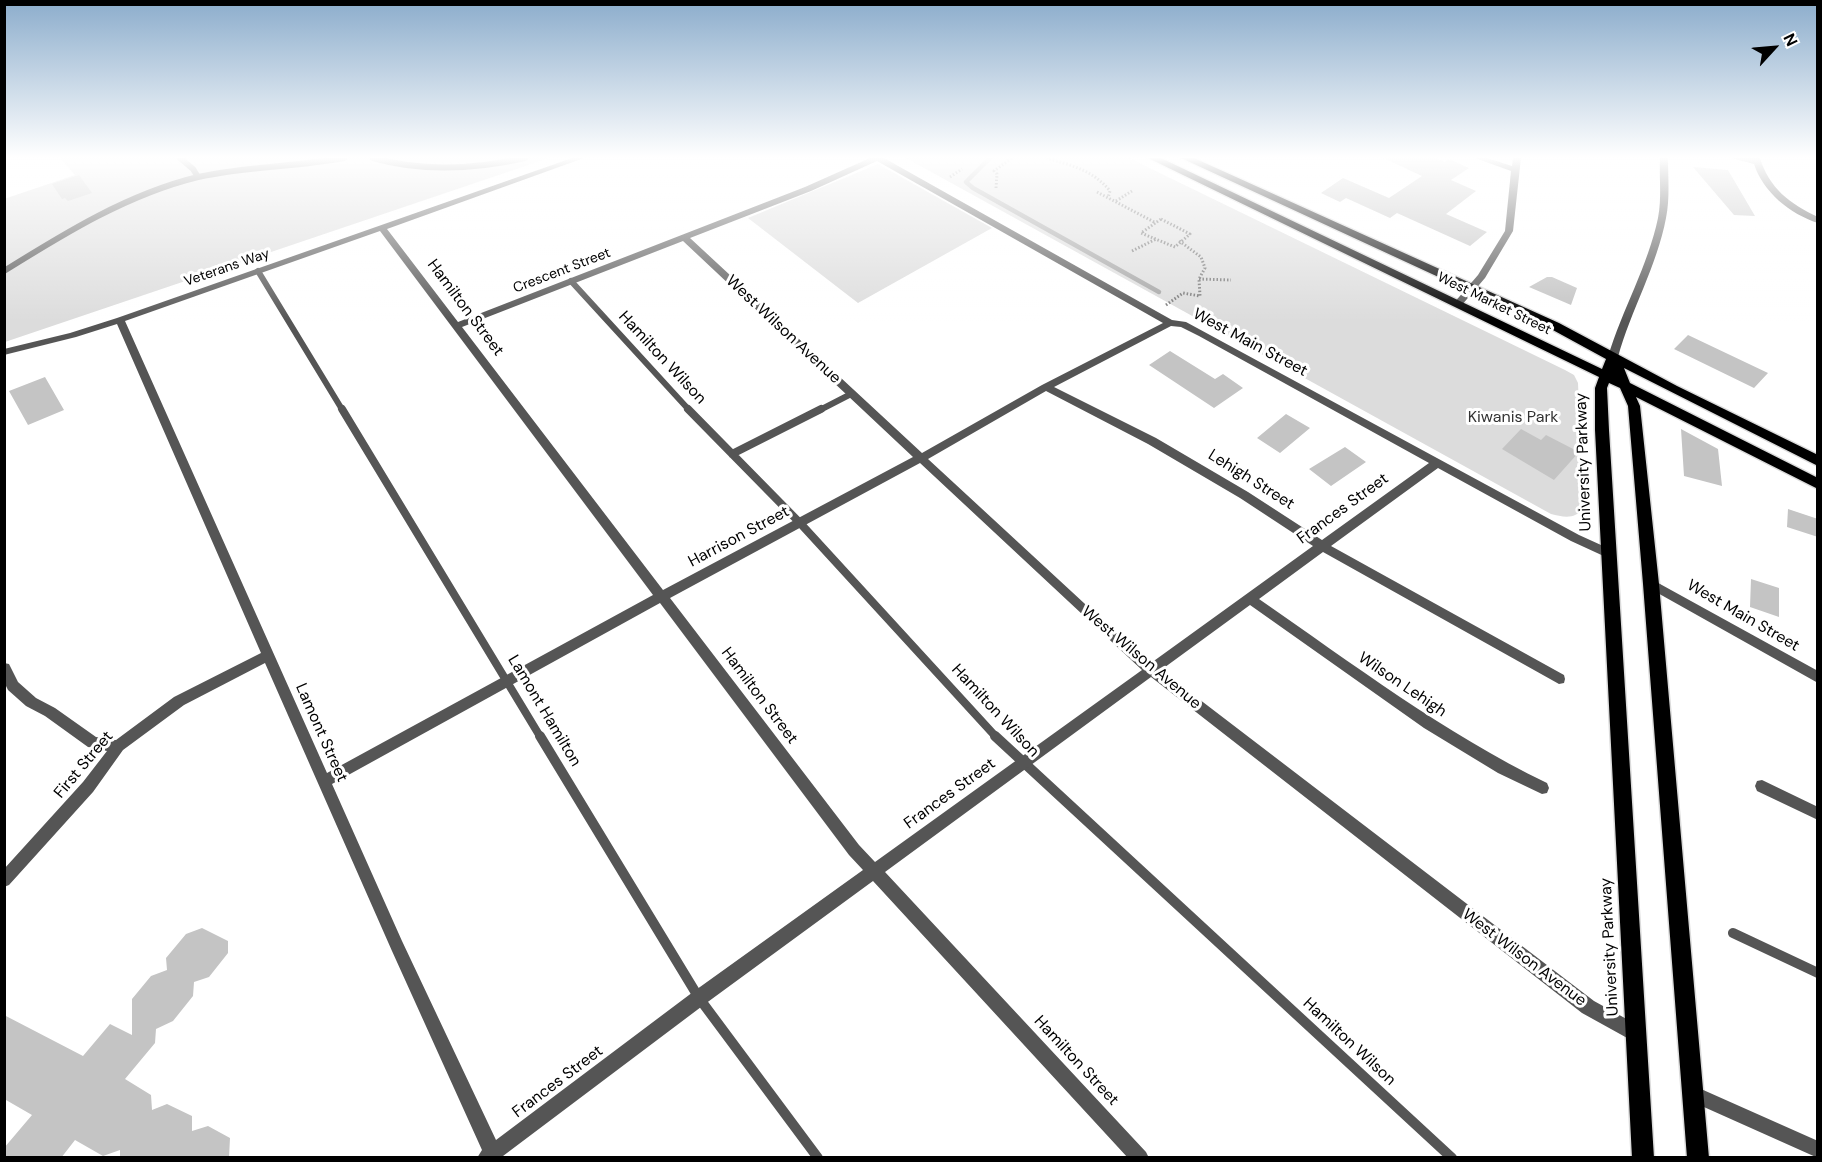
<!DOCTYPE html>
<html>
<head>
<meta charset="utf-8">
<style>
  body { margin:0 }
  #map { position:relative; width:1822px; height:1162px; overflow:hidden; background:#fff; font-family:"DM Sans",sans-serif }
  canvas { display:block }
  .frame { position:absolute; inset:0; border:6px solid #000; pointer-events:none }
  .north { position:absolute; left:1744px; top:18px; width:60px; height:60px; -webkit-text-stroke:4px #fff; paint-order:stroke; rotate:64deg; font-size:16px; font-weight:700; line-height:24px; text-align:center; color:#000 }
  .north::after { content:''; display:block; margin:auto; width:21px; height:27px; background:#000; clip-path:polygon(50% 0,100% 100%,50% 72%,0 100%) }
</style>
</head>
<body>
<div id="map">
<canvas width="1822" height="1162"></canvas>
<div class="frame"></div>
<div class="north">N</div>
</div>
<script>
const ctx = document.querySelector('canvas').getContext('2d');
ctx.lineJoin = 'round';
function fillPath(path, color) {
  ctx.fillStyle = color;
  ctx.fill(path, 'evenodd');
}
function stroke(path, color, width, dash) {
  ctx.strokeStyle = color;
  ctx.lineWidth = width;
  ctx.lineCap = dash ? 'butt' : 'round';
  ctx.setLineDash(dash || []);
  ctx.stroke(path);
}
function write(font, color, halo, rows, align = 'center') {
  ctx.font = font + ' "DM Sans",sans-serif';
  ctx.lineWidth = 6;
  ctx.setLineDash([]);
  ctx.textBaseline = 'middle';
  ctx.strokeStyle = halo;
  ctx.fillStyle = color;
  for (const [text, x, y, turn = 0] of rows) {
    ctx.save();
    ctx.translate(x, y);
    ctx.rotate((+turn || 0) * Math.PI / 180);
    ctx.textAlign = isNaN(turn) ? turn : align;
    if (halo) ctx.strokeText(text, 0, 0);
    ctx.fillText(text, 0, 0);
    ctx.restore();
  }
}
fillPath(new Path2D(`
  M60,158h489l-544,184 -1,-143 71,-24z
  M906,158h223l436,212 9,5 4,8 5,125c-8,12 -20,9 -32,6z
  M878,164l114,64 -134,75 -110,-85z`), '#dcdcdc');
stroke(new Path2D(`
  M990,158l-24,24 7,6 186,104`), '#a3a3a3', 4.5);
fillPath(new Path2D(`
  M1383,158h53l9,4 4,-3 20,9 -18,12 25,11 -30,23 41,18 -17,14 -73,-33 -7,5 -44,-20 -6,4 -19,-9 22,-15 46,20 33,-22z
  M1693,167l35,3 27,46 -21,-1z
  M79,175l13,18 -24,8 -3,-3 -3,1 -10,-15z
  M1547,277h5l25,11 -6,17 -42,-18z
  M1688,335l80,38 -14,15 -80,-39z
  M1170,351l45,28 8,-5 20,14 -29,20 -65,-43z
  M45,377l19,33 -36,15 -19,-34z
  M1286,414l24,14 -30,25 -23,-15z
  M1521,429l20,11 5,-5 33,17 -25,28 -52,-31z
  M1681,429l37,20 4,37 -38,-10z
  M1345,447l21,15 -35,24 -22,-17z
  M1788,509l30,10v18l-31,-10z
  M1751,579l28,9v29l-29,-10z
  M202,928l26,13v12l-19,24 -15,5 -1,14 -20,25 -17,8 -1,14 -30,36 26,16 1,15 15,-6 25,12v15l16,-5 22,12 -1,20h-109v-8l-17,6 -28,-16 -14,18h-57v-10l28,-33 -26,-15 -2,-85 79,41 27,-32 22,11v-36l19,-23 16,-6 -1,-12 20,-24z`), '#c4c4c4');
const primary = new Path2D(`
  M1148,158h13l441,211 4,-10 -55,-30 -370,-171h13l365,165 118,63 141,69v11l-194,-98 6,15 188,95v11l-182,-92 4,9 19,178 50,574h-22l-44,-574 -15,-178 -8,-18 -11,-5 -2,5 2,42 45,728h-22l-37,-728v-42l4,-11z`);
stroke(primary, '#dbdbdb', 3);
stroke(new Path2D(`
  M1046,158c25,7 47,12 64,33l-2,7
  M950,177l12,-8
  M996,188l1,-14 -3,-3 18,-13
  M1097,192l59,31
  M1116,201l16,-10
  M1161,219l29,15 -15,13 -34,-14z
  M1132,251l24,-12
  M1199,279l32,1
  M1166,305l17,-12 17,3 -1,-17 6,-11 -4,-11 -23,-17`), '#777', 3, [1.5, 2]);
stroke(new Path2D(`
  M180,158l13,11 5,8
  M373,158c49,14 103,11 152,0
  M4,271c61,-38 124,-77 194,-94 48,-11 98,-10 146,-19
  M258,271l85,140
  M571,281l119,130
  M818,411l33,-17`), '#555', 6);
stroke(new Path2D(`
  M342,409l199,329
  M688,409l112,114 197,215
  M732,454l89,-45`), '#555', 8);
stroke(new Path2D(`
  M540,736l159,262 119,160
  M995,736l457,422
  M1733,933l85,40`), '#555', 10);
fillPath(new Path2D(`
  M572,158h12l-197,71 71,93 347,-135 65,-29h14l288,162 14,2 393,213 33,15 2,3 -6,5 -37,-17 -133,-73 -107,78 233,129 1,4 -1,4 -5,1 -236,-132 -64,47c94,65 185,134 288,184l2,5 -2,5 -5,1 -44,-21 -74,-45 -174,-123 -89,65 433,331 47,26 2,6 -2,6 -6,2 -6,-2 -47,-26 -431,-336 -266,195 261,280 3,6h-21l-255,-277 -168,123 -202,152 1,2h-27l5,-8 -90,-199 -127,-288 -81,42 -61,45 -30,42 -84,93 -5,2v-18l79,-87 24,-31 -19,-4 -43,-31 -19,-10 -18,-16 -4,-8v-19l5,1 9,18 18,16 19,10 41,29 20,3 58,-43 87,-44 -144,-329 -41,13 -72,18v-6l66,-16 47,-15zM877,161l286,162 -121,62 -120,68 -232,-215 121,-47zM380,231l273,364 -326,178 -202,-452zM683,241l230,216 -250,133 -201,-263zM1171,326l10,1 18,9 230,127 -107,77 -74,-48 -92,-54 -102,-51zM1046,391l102,53 92,54 73,48 -162,117 -14,-11 -209,-193zM920,463l222,207 -267,192 -16,-17 -189,-247zM660,603l189,252 14,15 -170,122 -197,148 -94,-199 -70,-157z
  M1475,158h12l25,8 1,-8h8l-8,73 -28,47 -24,28 -3,1 -5,-3 25,-29 27,-44 6,-60z
  M1660,158h8c0,20 2,40 -2,60 -9,48 -35,92 -48,139l-5,3 -5,-3c14,-47 40,-91 50,-139 4,-20 1,-40 2,-60z
  M1731,158h29c9,30 30,46 58,59v6c-28,-9 -55,-31 -64,-59z
  M1651,579l167,92v12l-171,-96 -2,-3 2,-3z
  M1762,780l56,27v13l-61,-29 -2,-5 2,-5z
  M1692,1085l126,56v17l-132,-59 -2,-6 2,-6z`), '#555');
fillPath(primary, '#000');
const sky = ctx.createLinearGradient(0, 0, 0, 321);
sky.addColorStop(0, '#8cadcc');
sky.addColorStop(0.49, '#fff');
sky.addColorStop(1, '#ffffff00');
ctx.fillStyle = sky;
ctx.fillRect(0, 0, 1822, 321);
write('14px', '#000', '#fff', [
  ["Veterans Way",227,268,-19],
  ["Crescent Street",562,271,-21],
  ["West Market Street",1494,304,26]
]);
write('16px', '#000', '#fff', [
  ["Hamilton Street",465,308,53],
  ["West Wilson Avenue",783,330,43],
  ["West Main Street",1250,343,28],
  ["Hamilton Wilson",662,358,47],
  ["University Parkway",1584,462,-92],
  ["Lehigh Street",1251,480,32],
  ["Frances Street",1343,509,-36],
  ["Harrison Street",739,537,-28],
  ["West Main Street",1743,616,30],
  ["West Wilson Avenue",1141,658,40],
  ["Wilson Lehigh",1402,685,34],
  ["Hamilton Street",759,696,53],
  ["Lamont Hamilton",544,711,59],
  ["Hamilton Wilson",995,711,47],
  ["Lamont Street",321,733,66],
  ["First Street",84,765,-50],
  ["Frances Street",950,794,-36],
  ["University Parkway",1610,947,-93],
  ["West Wilson Avenue",1524,958,37],
  ["Hamilton Wilson",1349,1042,43],
  ["Hamilton Street",1076,1061,47],
  ["Frances Street",558,1082,-37]
]);
write('16px', '#333', '#fff', [
  ["Kiwanis Park",1513,418]
]);
</script>
</body>
</html>
